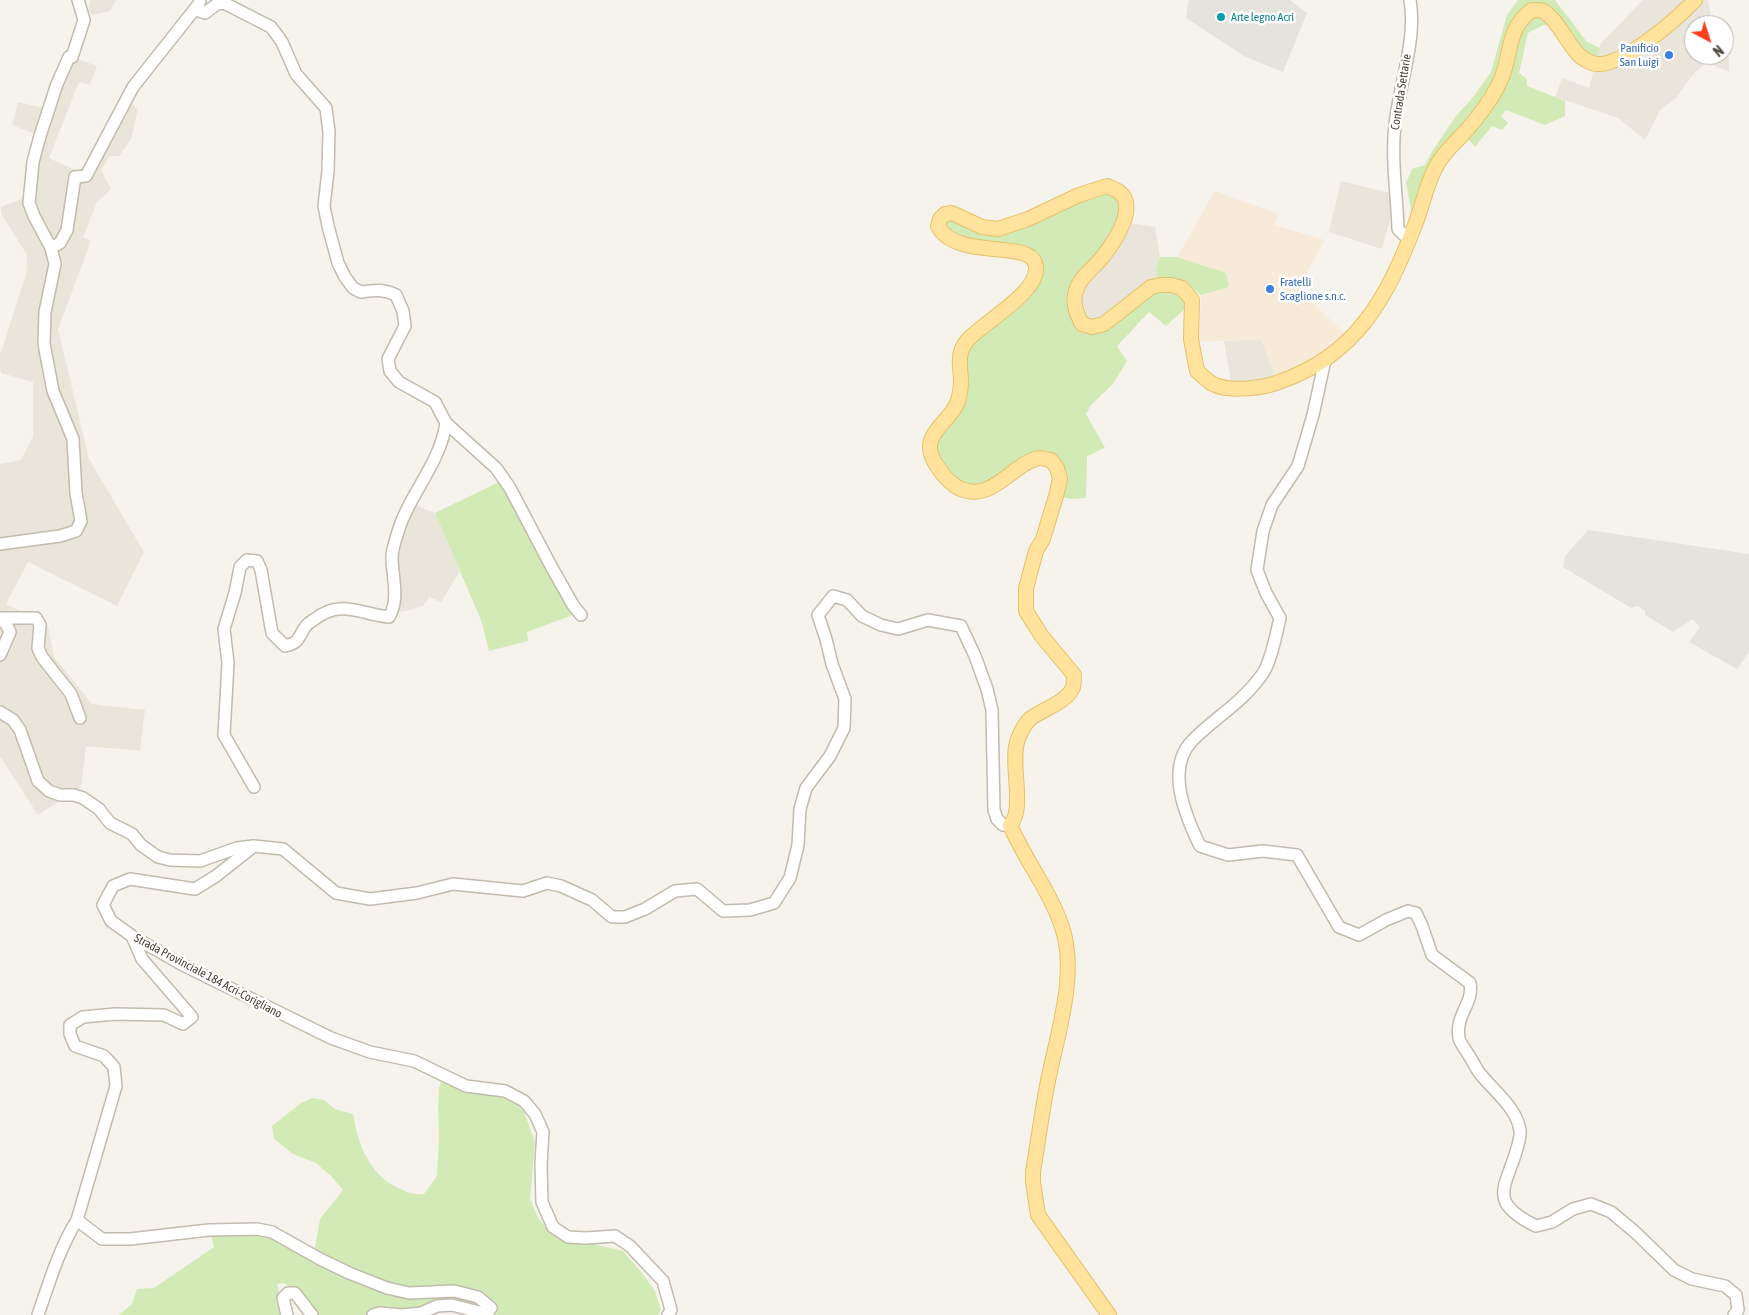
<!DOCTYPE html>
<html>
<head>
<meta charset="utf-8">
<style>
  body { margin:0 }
  #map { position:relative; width:1749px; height:1315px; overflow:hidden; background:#f6f3ec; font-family:"Asap Condensed",sans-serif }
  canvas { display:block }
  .north { position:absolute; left:1684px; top:15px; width:50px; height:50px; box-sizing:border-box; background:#fff; border:1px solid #b7b4b0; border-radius:50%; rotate:140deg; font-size:14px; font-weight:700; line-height:20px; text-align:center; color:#4b4439 }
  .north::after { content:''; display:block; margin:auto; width:18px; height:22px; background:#fc3f1d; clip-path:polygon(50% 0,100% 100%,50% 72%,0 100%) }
</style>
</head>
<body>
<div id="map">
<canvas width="1749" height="1315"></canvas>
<div class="north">N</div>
</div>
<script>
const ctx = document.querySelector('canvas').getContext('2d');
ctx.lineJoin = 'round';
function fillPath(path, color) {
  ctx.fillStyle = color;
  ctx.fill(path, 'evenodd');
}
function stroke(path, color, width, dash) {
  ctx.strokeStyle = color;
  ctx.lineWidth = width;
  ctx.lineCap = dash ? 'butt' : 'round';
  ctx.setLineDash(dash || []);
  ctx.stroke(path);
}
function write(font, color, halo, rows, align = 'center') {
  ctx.font = font + ' "Asap Condensed",sans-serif';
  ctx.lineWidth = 5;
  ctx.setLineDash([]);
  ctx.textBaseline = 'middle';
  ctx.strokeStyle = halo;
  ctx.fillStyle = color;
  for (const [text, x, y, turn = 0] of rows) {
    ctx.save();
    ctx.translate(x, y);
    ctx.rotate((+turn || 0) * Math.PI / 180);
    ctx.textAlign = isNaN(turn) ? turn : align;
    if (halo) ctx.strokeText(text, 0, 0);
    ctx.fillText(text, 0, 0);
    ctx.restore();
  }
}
fillPath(new Path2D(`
  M91,0h25l-6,11 -18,4 -4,-5z
  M1643,0h65l4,25h-18v30h30v-9l5,13v13l-23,-10 -16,16 -14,20 -16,12 -15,30 -27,-22 -63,-21 7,-19 27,10 12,-45z
  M72,57l25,9 -7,19 -11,-3 -30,76 37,17 41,-77 11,12 -7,29 -12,17h-9l-9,14 10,19 -14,13 -14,35 8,4 -33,88 31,130 55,93 -27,54 -89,-44 -22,42 42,22 6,31 38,47 53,6 -5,41 -54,-5 -5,41 -43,28 -38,-59v-292l21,-4 12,-24v-54l-32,-9 -1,-5v-13l26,-80 1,-20 -26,-42v-6l23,-9 16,-62 -28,-11 6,-23 31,7z
  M1341,181l49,12v28l-8,28 -53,-17z
  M1124,222l31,5 5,30 -4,13 1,10 -43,37 -32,7 -7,-30z
  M1261,339l14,36 -16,6 -21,2 -7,-2 -7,-40z
  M410,503l25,10 25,58 -19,31 -12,-5 -6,9 -21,6 -8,-3 -2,-54z`), '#eae5da');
fillPath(new Path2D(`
  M1215,191l63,23 -4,11 51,15 -27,48 47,46 -45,33 -25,8 -14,-36 -62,3 2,-47 28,-8 -52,-30z`), '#f7ead8');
fillPath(new Path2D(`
  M1190,0h100l17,13 -24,59 -39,-16 -58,-38 2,-15z
  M1588,530l161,24v98l-12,17 -48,-27 11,-15 -7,-8 -20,13 -28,-17v-4l-7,-5 -7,2 -68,-41 2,-11z`), '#e6e2dd');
fillPath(new Path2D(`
  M1518,0h37l32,42 13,6 -4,16 -40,-39h-13l-15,8 -9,40 8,6v7l38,15v15l-20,9 -39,-15 -5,6 7,7 -6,7 -10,-4 -17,21 -11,-13 -55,88 2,-13 -5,-26 6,-14 13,-4 8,-15 23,-34 17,-19 18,-25 16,-57z
  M1119,191l5,31 -40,53 -9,34 17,18 44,-29 35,-13 21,17 -26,24 -17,-14 -32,34 10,15 -14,23 -22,21 -5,9 19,34 -18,8 -1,42 -14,1 -16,-3 4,-17 -20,-21 -68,34 -32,-21 -7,-35 19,-24 7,-57 59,-56 17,-38 -94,-29 4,-18 37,13 97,-32z
  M1160,257h17l49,16 3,14 -28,8c-17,-14 -22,-18 -44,-15l-1,-10z
  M501,481l72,134 -46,17 1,9 -39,10 -8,-31 -46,-107z
  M442,1079l11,5 7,6 10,-1 35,10 13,7 6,6 11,30 -5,57 8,19 13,15 9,6 20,2 43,10 19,22 13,18 6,19 -3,5h-163l2,-1 -1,-8 -16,-14 -69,-5 -27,-6 -52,-20 -17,-13 5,-29 23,-29 -12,-14 -15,-13 -23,-9 -19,-15 -2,-13 29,-23 11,-5 12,2 11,9 18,5c5,30 16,60 45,74 9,4 15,7 26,6l13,-18 2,-39 -1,-26 1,-23z
  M211,1234h49l14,3 125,59 55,-3 26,11 -3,4 -95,2 -17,5h-49l-19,-24 -13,-8 -7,1 7,31h-165l13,-11 5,-15 17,-1 60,-41z`), '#d2eab5');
const minor = new Path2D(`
  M200,0l-3,10 8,3 12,-9 7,-1 47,24 11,15 14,32 30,34 3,24 -1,39 -4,35 4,20 10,37 7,14 8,11 8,4c14,-2 23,-3 35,3l7,16 2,15 -17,33 2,12 9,11 36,20 11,21 50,45 14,20 41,78 22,39 8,10
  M1409,240l-11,-11c-1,-34 -7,-70 -3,-104 4,-40 22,-85 15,-125
  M51,248l9,-5 7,-13 8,-53 11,-1 47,-89 65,-82
  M1325,360l-12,55 -15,51 -26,39 -9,26 -6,39 9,23 14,25c-4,16 -9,46 -19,58 -20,28 -47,42 -69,65 -27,28 -6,76 8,105l28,9 35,-4 34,4 42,72 20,8 27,-15 22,-9 8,2 6,13 10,29 38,28c4,21 -15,31 -11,55 1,5 6,11 9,16 4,6 7,12 10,17 14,19 38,35 42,59 1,5 -1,10 -2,15 -11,42 -33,56 18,81l16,-4 21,-13 18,-5 20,8 24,20 39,38 18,9 33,7 11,9 2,15 -4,5
  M0,544l60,-8 16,-5 5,-10 -5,-28 -3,-54 -20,-48 -9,-47 1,-32 10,-48 -4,-16 -17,-32 -5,-13 4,-41 7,-26 17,-52 12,-27h3l12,-37 -6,-20
  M0,618h36l4,7 -2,23 4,9 29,37 9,24
  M0,619l6,5 4,8 -10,23
  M0,712l13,8 7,10 18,51 11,10 11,4h14l9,3 16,11 11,14 22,11 9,11 17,12 12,3 30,1 37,-13 16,-2
  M254,787l-30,-52 4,-72 -4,-34 11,-36 5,-26 7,-7 10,1 4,9 11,63 13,13c16,-4 12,-8 21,-20 2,-3 6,-5 9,-7 26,-20 45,-5 74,-2 11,-18 3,-40 3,-60 0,-7 3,-15 5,-22 11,-40 43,-70 49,-112
  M77,1220l25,19h28l79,-9 48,-1 15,3 48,27 29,14 38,15 22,5 45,-2 24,6 13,11 -4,6 -35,-9 -15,1 -16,7 -19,2 -22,-2 -7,2
  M38,1315c11,-32 21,-66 39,-95l39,-134 -2,-19 -10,-11 -29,-10 -5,-12v-9l13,-8 32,-3 49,1 19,9 9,-7 -50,-58 -10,-23
  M287,1315l-4,-17 5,-5h7l17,22
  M668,1315l3,-5 -8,-29 -33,-35 -15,-10 -29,2 -18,-1 -15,-10 -11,-25 -1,-38 2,-32 -8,-18 -11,-13 -19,-10 -39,-5 -52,-25 -44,-9 -39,-14 -150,-74 -49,-28 -21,-15 -8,-16 10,-19 17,-7 65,10 21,-13 38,-30 29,3 53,44 34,6 47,-6 36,-9 70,7 24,-8 14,3 31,14 20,17h13l20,-8 30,-18 22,-2 26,22 27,-1 24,-7 16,-25 8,-33 2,-36 6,-21 24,-32 14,-28 1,-29 -13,-35 -6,-25 -8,-24 15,-19 14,4 15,16 19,9 17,4 30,-9 33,6 14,30 12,33 5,21 2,100 3,9 6,6h7`);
const major = new Path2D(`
  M1109,1315l-71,-100 -5,-33v-10c5,-30 9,-61 15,-91 9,-46 30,-107 14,-154 -12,-36 -37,-67 -52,-102 16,-16 -1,-63 8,-86 3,-7 6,-15 12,-20 12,-10 37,-16 43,-32 1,-3 1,-9 1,-12l-33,-40 -15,-24v-23l10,-37 7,-12 13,-43 4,-17 -3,-11 -6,-8c-3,0 -8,-2 -11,-2 -25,3 -48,45 -79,31 -10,-4 -18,-14 -24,-23 -23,-33 17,-43 22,-69 1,-4 2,-10 2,-15 0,-14 -5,-27 5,-40 14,-19 79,-51 69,-79 -7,-23 -80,-3 -97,-37l2,-7 5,-5 7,-1 30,14 16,2 30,-10 51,-24 28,-9c4,2 8,3 11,5 21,14 -3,50 -14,64 -10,14 -26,22 -29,40 -2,11 2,19 7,29l10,3 12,-3 47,-37 9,-2h11l11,3 10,12 -1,39 6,32c6,5 12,12 18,14 17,7 48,3 64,-3 78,-27 108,-84 136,-157 8,-20 11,-41 22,-60 7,-13 17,-21 27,-32 13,-14 31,-38 38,-56 10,-26 5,-49 30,-67 3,0 8,0 11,1 13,6 25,34 37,45 3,3 12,8 17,8 26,2 80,-45 98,-64`);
stroke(minor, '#c2bbae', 14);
stroke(major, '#e6c16a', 16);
stroke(minor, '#fff', 11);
stroke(major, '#ffe39c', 14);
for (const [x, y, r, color] of [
  [1221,17,5,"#0f9aa8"],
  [1669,55,5,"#3f7fe0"],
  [1270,289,5,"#3f7fe0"]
]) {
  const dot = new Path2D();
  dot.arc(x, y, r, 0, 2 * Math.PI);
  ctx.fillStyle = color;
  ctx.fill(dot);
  stroke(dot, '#fff', 2);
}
write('12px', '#0d838f', '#fff', [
  ["Arte legno Acri",1231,17]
], 'left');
write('12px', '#366cbe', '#fff', [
  ["Panificio",1659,48],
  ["San Luigi",1659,62],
  ["Fratelli",1280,282,"left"],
  ["Scaglione s.n.c.",1280,296,"left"]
], 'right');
write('12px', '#4b4439', '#fff', [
  ["Contrada Settarie",1401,92,-81],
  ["Strada Provinciale 184 Acri-Corigliano",208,976,28]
]);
</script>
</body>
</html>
